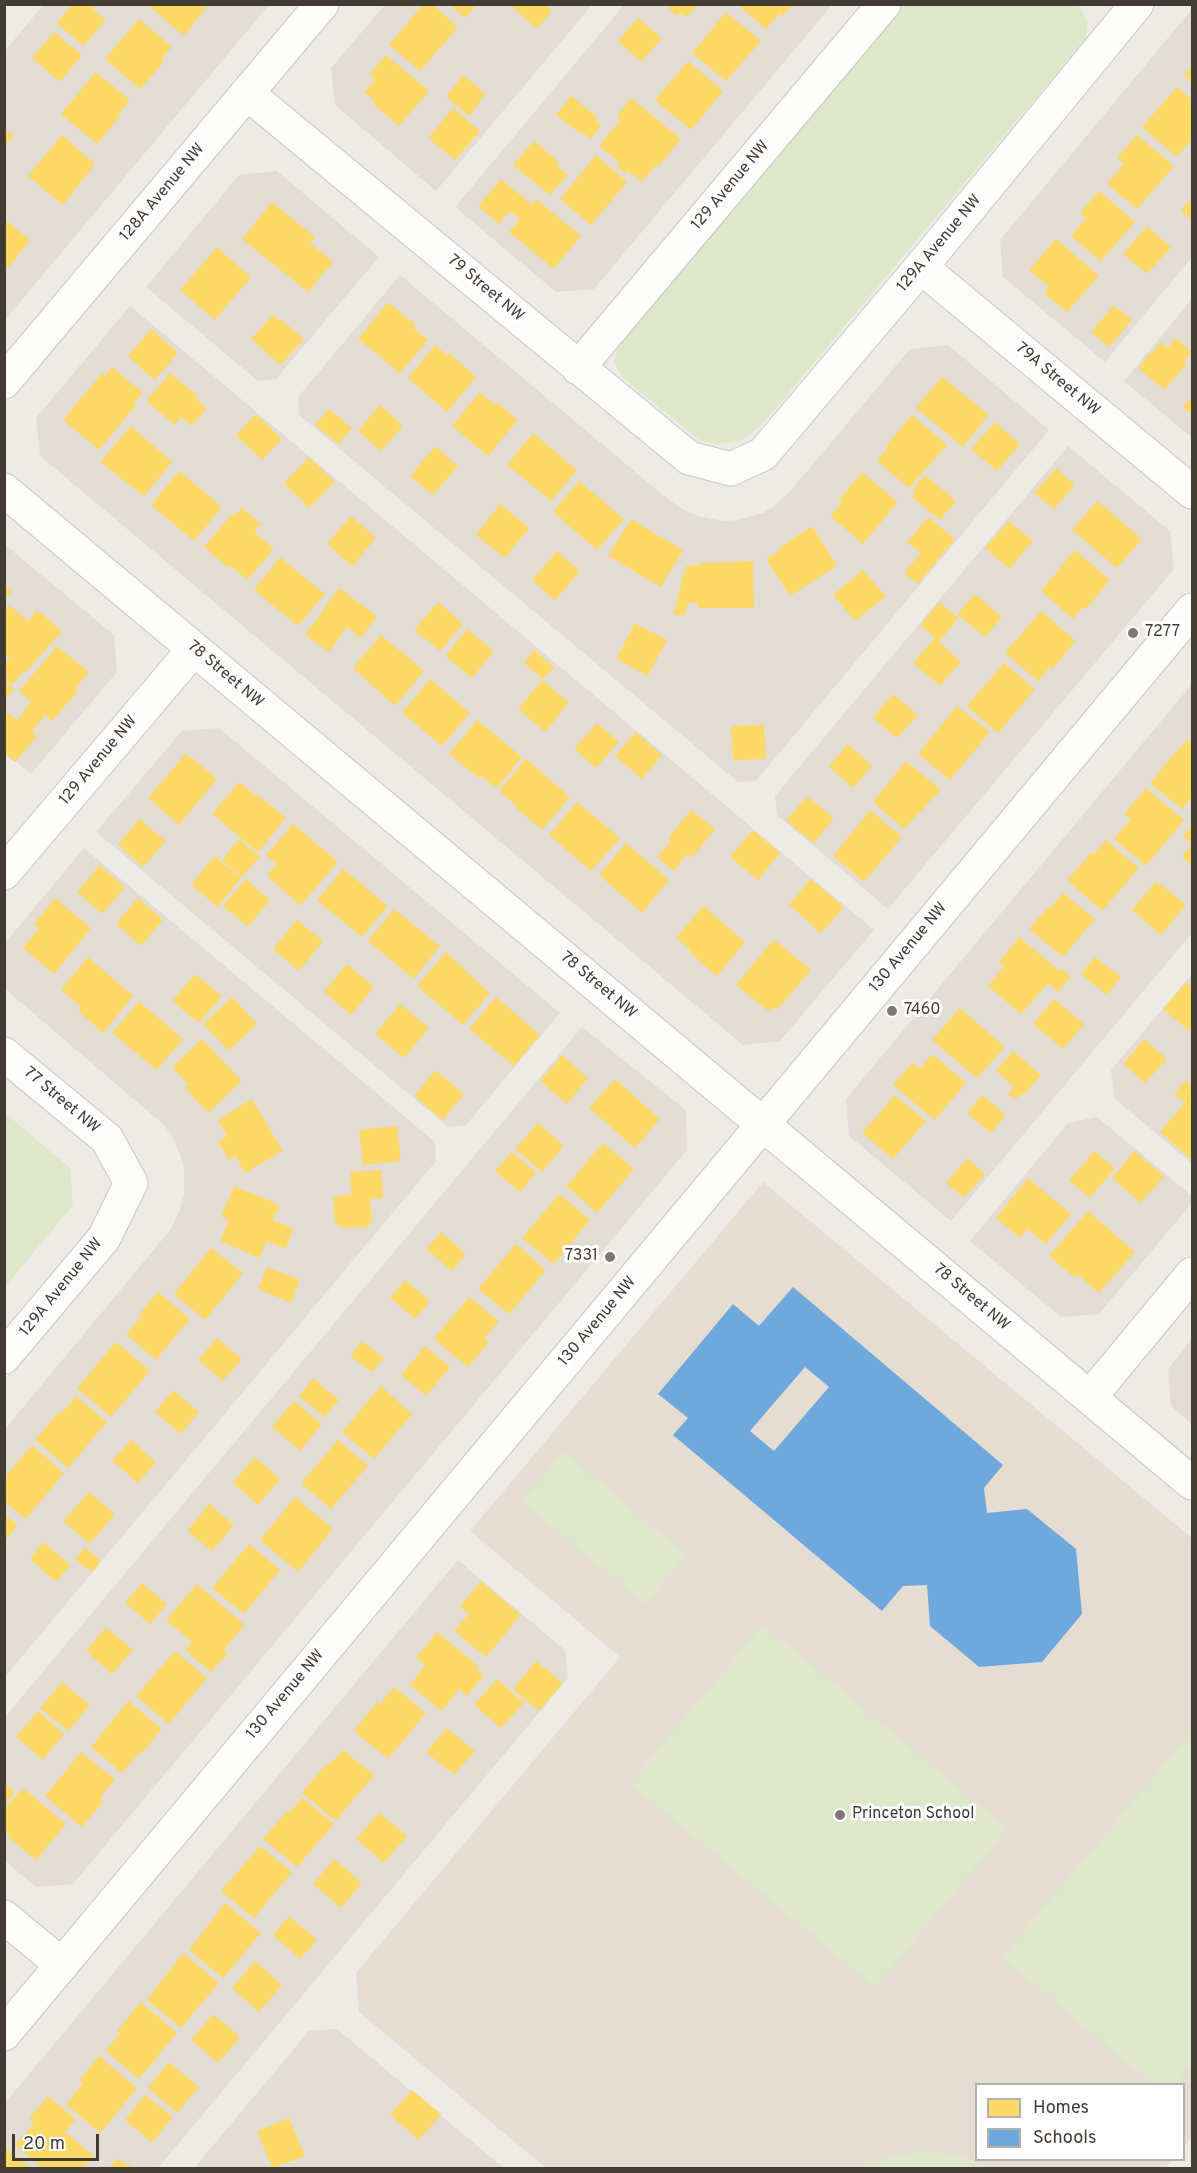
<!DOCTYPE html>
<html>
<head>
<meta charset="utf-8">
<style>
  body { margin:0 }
  #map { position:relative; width:1197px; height:2173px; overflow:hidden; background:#eeeae6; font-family:Overpass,sans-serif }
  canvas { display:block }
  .frame { position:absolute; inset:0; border:6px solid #423b34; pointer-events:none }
  .legend { position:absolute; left:975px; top:2083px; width:210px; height:78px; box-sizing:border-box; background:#fff; border:2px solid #b3b1ae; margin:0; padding:8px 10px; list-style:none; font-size:18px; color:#423b34 }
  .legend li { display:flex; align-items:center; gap:12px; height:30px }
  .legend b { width:30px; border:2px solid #b3b1ae }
  .scale { position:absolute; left:12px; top:2134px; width:87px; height:27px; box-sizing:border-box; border:3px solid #423b34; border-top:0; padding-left:8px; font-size:18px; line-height:21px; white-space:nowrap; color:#423b34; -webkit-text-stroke:4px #fff; paint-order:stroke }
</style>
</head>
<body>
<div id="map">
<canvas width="1197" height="2173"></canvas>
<div class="frame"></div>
<ul class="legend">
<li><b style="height:16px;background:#ffd966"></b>Homes</li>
<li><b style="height:16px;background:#6fa8dc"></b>Schools</li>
</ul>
<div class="scale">20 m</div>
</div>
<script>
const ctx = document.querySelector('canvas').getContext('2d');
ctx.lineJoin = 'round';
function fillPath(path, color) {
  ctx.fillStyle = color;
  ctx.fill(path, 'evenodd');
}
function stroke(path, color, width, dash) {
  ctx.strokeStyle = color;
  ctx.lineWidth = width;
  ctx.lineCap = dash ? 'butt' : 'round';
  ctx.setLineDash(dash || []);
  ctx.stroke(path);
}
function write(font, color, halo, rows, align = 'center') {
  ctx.font = font + ' Overpass,sans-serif';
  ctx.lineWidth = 6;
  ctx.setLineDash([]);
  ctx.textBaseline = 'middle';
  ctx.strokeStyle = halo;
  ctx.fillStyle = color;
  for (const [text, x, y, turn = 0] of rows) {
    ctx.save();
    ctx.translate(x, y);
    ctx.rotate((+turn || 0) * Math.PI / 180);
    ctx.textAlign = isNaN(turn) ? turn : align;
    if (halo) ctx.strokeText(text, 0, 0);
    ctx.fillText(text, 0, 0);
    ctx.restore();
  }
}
fillPath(new Path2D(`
  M43,5h226l-264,315v-269z
  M385,5h207l-156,186 -101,-86 -4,-37z
  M624,5h208l-238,284 -38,3 -101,-85z
  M1192,9v248l-87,105 -102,-85 -3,-37z
  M277,171l102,86 -103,122 -18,2 -112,-94 93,-112z
  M400,275l269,225 17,11 14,6 25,4 13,-1 25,-7 11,-7 18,-17 118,-140 38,-4 101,85 -293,351 -18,1 -439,-367 -1,-18z
  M1192,299v139l-68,-57z
  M130,306l744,624 -94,111 -37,4 -703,-589 -4,-38z
  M1068,446l102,85 4,38 -286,340 -111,-94 -2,-19z
  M4,544l110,91 3,37 -86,102 -26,-22z
  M1192,684v249l-241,288 -102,-85 -3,-37z
  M219,728l341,285 -94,112 -18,2 -352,-295 86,-101z
  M84,848l351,294 1,19 -431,516v-248l166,-200 10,-22 3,-12v-24l-2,-11 -9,-23 -10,-13 -158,-135v-46z
  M1192,974v190l-78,-66 -3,-28z
  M582,1027l104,83 1,40 -614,734 -37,3 -31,-26v-144z
  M1097,1117l95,79v7l-93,111 -38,3 -91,-76 98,-118z
  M1192,1339v85l-21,-18 -3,-37z
  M458,1560l107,90 3,28 -410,490h-153v-65z
  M337,2029l167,139h-310l115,-137z`), '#e2dcd4');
fillPath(new Path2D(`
  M763,1182l429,356v598l-8,11v-63h-208v76h197l-8,8h-619l-187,-156 -3,-39 264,-316 -150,-126z`), '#e5ddd2');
fillPath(new Path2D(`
  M1076,4c11,10 13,21 10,34l-326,389 -20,14 -22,3 -19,-4 -78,-64 -7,-16 5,-19 285,-336z
  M5,1113l65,55 3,37 -68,82z
  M564,1452l122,103 -41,49 -123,-103z
  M763,1625l244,204 -132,158 -245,-204z
  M1192,1732v332l-17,20h-22l-151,-127z
  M923,2151l41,4 20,13h-120l12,-7z`), '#dee7c7');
fillPath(new Path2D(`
  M72,4h23l-2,5 13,11 -23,26 -26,-23z
  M152,4h57l-25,32 -34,-29z
  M423,4h9l26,23 -38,44 -31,-26z
  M449,4h28l-12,14z
  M509,4h35l8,7 -15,18z
  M664,4h34l-11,13 -6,-5 -4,4z
  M737,4h56l-10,12 -3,-3 -14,16z
  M726,12l35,29 -35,40 -34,-28z
  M638,18l24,20 -21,24 -23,-21z
  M139,19l33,28 -11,13 3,2 -24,27 -35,-30z
  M54,32l28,23 -22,27 -28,-24z
  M386,55l43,36 -30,35 -26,-22 2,-3 -11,-9 11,-12 -6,-5z
  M688,61l35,30 -32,39 -36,-30z
  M1192,65v18l-8,-8z
  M96,72l34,28 -11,14 2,1 -24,29 -36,-30z
  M463,75l23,19 -17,22 -23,-19z
  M1177,87l15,13v39l-15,18 -35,-30z
  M571,96l26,21 -2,3 6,5 -10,14 -7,-6 -2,2 -26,-20z
  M631,98l50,41 -22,27 -2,-2 -15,18 -14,-11 -3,3 -8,-7 3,-4 -21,-17 22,-27 -4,-3z
  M453,108l27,23 -25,29 -27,-22z
  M4,128l10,8 -10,11z
  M62,135l33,29 -32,41 -35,-29z
  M1137,135l37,31 -37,43 -30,-25 17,-20 -7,-6z
  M534,141l25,21 -3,3 12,10 -18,20 -37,-30z
  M596,155l31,27 -36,43 -31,-26z
  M501,179l31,26 4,-6 45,37 -27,33 -45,-37 11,-13 -10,-8 -11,13 -21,-18z
  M1099,191l36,31 -34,39 -30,-25 15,-18 -6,-5z
  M1192,197v24l-11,-11z
  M272,202l43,35 -5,6 23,19 -25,30 -66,-53z
  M4,219l26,21 -26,33z
  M1147,226l24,21 -24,27 -24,-20z
  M1056,239l43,37 -32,36 -23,-19 5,-6 -20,-17z
  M217,247l34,30 -36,43 -35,-30z
  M388,302l28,23 -3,3 15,12 -28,33 -42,-34z
  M1114,305l18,15 -23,27 -18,-15z
  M273,315l8,6 1,-1 22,19 -23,26 -30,-26z
  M151,329l27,24 -23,27 -27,-24z
  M1176,338l16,14 -8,10 3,2 -23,26 -26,-22 23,-26 7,6z
  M435,345l12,10 2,-2 27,24 -29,35 -39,-34z
  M112,367l31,26 -9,9 3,2 -38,46 -36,-30 39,-47 3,3z
  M170,373l28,23 -2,3 11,9 -15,18 -11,-9 -6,8 -29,-24z
  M942,377l47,38 -26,32 -47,-39z
  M480,392l14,12 2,-2 22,18 -30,36 -36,-30z
  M1192,396v19l-9,-8z
  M380,405l23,21 -22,25 -23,-20z
  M329,409l23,19 -14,16 -23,-19z
  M256,414l26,25 -20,21 -26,-25z
  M912,415l35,30 -38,43 -32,-27 11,-13 -2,-2z
  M995,422l25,22 -23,27 -26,-22z
  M131,426l41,36 -28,34 -44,-34z
  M533,433l44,37 -26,31 -44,-36z
  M435,446l23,20 -25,29 -23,-19z
  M309,457l26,25 -26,26 -25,-25z
  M1056,468l19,17 -21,24 -20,-16z
  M179,471l43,36 -28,34 -43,-36z
  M862,472l36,30 -35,42 -33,-28 12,-13 -3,-3z
  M925,475l31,26 -16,19 -28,-23 4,-5 -3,-3z
  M579,481l45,38 -27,31 -44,-38z
  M1097,501l45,38 -25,29 -45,-38z
  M500,504l29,24 -24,30 -29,-23z
  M242,508l19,16 -7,8 20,17 -27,31 -16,-14 -2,2 -25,-21 28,-33 3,2z
  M351,516l25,22 -24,28 -25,-22z
  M928,517l27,22 -37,45 -14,-11 17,-20 -14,-11z
  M631,519l52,31 -22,37 -53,-31z
  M1009,521l24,20 -24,28 -24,-21z
  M812,526l25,40 -47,30 -24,-37 15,-10 -1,-2z
  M1075,550l35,30 -24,29 -3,-2 -10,12 -32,-28z
  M557,551l23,20 -25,30 -23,-21z
  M280,557l45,37 -27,32 -44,-36z
  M753,561l1,47h-56v-5h-10l-3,12h-12l13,-49 13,-1v-2z
  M863,570l23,26 -31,25 -22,-26z
  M4,585l8,6 -8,9z
  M339,588l38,28 -16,22 -14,-11 -18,25 -24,-17z
  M975,594l27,23 -17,20 -28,-23z
  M438,602l25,22 -23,27 -26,-21z
  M939,602l19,16 -19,24 22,20 -21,24 -27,-23 22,-25 -15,-12z
  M9,605l19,16 9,-11 25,21 -36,41 -2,-1 -12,14 -8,-6v-15l6,-6 -6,-4v-43z
  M1041,611l35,30 -24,28 -3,-2 -11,14 -33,-28z
  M635,623l32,17 -19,36 -32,-17z
  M467,629l27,22 -22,27 -27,-22z
  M381,635l43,36 -29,35 -42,-38z
  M57,646l32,26 -14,17 3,2 -26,30 -7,-6 -13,16 5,5 -22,26 -11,-9v-36l4,-4 9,7 14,-18 -12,-11z
  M534,650l20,17 -11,12 -19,-16z
  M1004,663l31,26 -37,44 -31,-27z
  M430,679l40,34 -28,33 -40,-33z
  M542,680l27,23 -24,29 -27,-23z
  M4,681l10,8 -10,11z
  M893,694l25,21 -21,23 -24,-20z
  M957,706l33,26 -40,48 -32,-26z
  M477,720l45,37 -25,31 -16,-12 -2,2 -30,-24z
  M597,723l22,19 -23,26 -22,-19z
  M764,725l2,34 -33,1 -2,-34z
  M636,732l26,23 -20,24 -27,-23z
  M1187,739l5,5v53l-10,12 -32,-26z
  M848,744l24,22 -19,22 -24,-21z
  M186,753l31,26 -38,46 -31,-27z
  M526,759l44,38 -28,33 -27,-23 1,-2 -17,-14z
  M906,761l35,29 -37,39 -31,-27z
  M239,782l18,15 1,-2 28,23 -28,34 -46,-38z
  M1146,788l38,32 -38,46 -32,-27 17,-20 -7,-5z
  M807,796l27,22 -20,25 -28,-22z
  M577,802l43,36 -29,33 -42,-36z
  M691,810l24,19 -23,29 -5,-4 -13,17 -17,-14 14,-16 -3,-3z
  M870,810l32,27 -38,45 -31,-26z
  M139,819l27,22 -23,26 -25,-22z
  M293,824l45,38 -38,44 -33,-31 10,-11 -11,-9z
  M1192,825v41l-10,-10 10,-12 -9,-8z
  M753,830l27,23 -22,27 -28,-23z
  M239,839l21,18 -18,20 -20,-17z
  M1106,840l33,28 -37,43 -35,-31 24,-27 2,2z
  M626,843l43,37 -27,33 -43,-38z
  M214,856l27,22 -23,29 -27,-22z
  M100,865l25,22 -23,27 -25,-22z
  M343,869l45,37 -26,31 -45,-37z
  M246,879l24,21 -22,27 -25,-21z
  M811,879l33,28 -23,26 -32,-28z
  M1156,881l30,24 -25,30 -29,-25z
  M1063,893l32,26 -32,38 -34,-28 20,-23 2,2z
  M55,898l36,30 -37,46 -31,-26 16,-20 -5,-4z
  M138,898l25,22 -22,26 -25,-22z
  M703,906l42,36 -28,34 -28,-24 2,-2 -15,-12z
  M394,909l46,37 -26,33 -46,-38z
  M297,920l26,21 -24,30 -26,-22z
  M1019,937l39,33 2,-2 11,9 -13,15 -10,-9 -27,31 -33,-28 16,-20 -5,-4z
  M774,939l37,31 -34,40 -3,-3 -5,5 -33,-27z
  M446,952l44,41 -27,32 -46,-39z
  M88,957l45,39 -30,37 -25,-22 3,-4 -20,-17z
  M1095,957l26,20 -14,18 -26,-21z
  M347,964l27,23 -23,28 -27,-23z
  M195,974l27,22 -23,27 -27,-22z
  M1186,982l6,5v39l-3,5 -26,-22z
  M232,997l25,27 -28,27 -26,-27z
  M496,997l44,38 -26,31 -45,-37z
  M1054,999l30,25 -21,25 -30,-25z
  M139,1001l44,38 -26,31 -45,-37z
  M400,1004l29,24 -25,30 -29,-24z
  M960,1008l45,39 -28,31 -45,-38z
  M202,1039l40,42 -34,32 -23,-25 4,-3 -17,-18z
  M1144,1039l23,20 -22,24 -22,-19z
  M1013,1051l28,24 -18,20 -2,-2 -5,7 -8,-6 6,-7 -18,-16z
  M932,1054l34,29 -31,37 -42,-35 19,-22 8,6z
  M562,1055l26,23 -21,26 -27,-23z
  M435,1070l29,24 -21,26 -29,-24z
  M615,1079l45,40 -25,29 -46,-40z
  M1186,1080l6,6v74l-32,-28 25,-29 -11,-9z
  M895,1095l31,26 -33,38 -31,-26z
  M982,1095l24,20 -15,18 -24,-20z
  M252,1099l31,52 -38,22 -9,-17 -7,4 -11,-18 9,-6 -9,-16z
  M538,1123l26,23 -22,26 -27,-23z
  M397,1126l4,35 -38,4 -4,-35z
  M603,1143l31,26 -37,44 -31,-27z
  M1094,1151l21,17 -25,30 -21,-17z
  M1134,1151l30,25 -23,27 -29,-25z
  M512,1152l24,21 -16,19 -25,-21z
  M967,1158l18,16 -21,24 -18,-15z
  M381,1170l2,28 -13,1 2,25h-5l1,3 -26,1 -1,-3h-6l-2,-29 18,-1 -1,-23z
  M1028,1178l43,36 -25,30 -19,-15 -7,9 -24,-20z
  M234,1186l46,19 -7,15 21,9 -9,20 -18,-8 -8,17 -39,-17 9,-21 -8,-3z
  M559,1194l31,26 -36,44 -32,-26z
  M1088,1211l47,41 -36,41 -21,-18 -3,3 -26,-22z
  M441,1232l25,22 -14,17 -26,-22z
  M516,1244l30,26 -37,44 -31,-25z
  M211,1248l32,25 -38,47 -31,-26z
  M267,1267l33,13 -9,23 -33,-14z
  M405,1280l25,21 -15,18 -25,-21z
  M158,1292l32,27 -34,41 -30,-26 16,-18 -3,-2z
  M469,1297l30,24 -15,18 5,3 -21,25 -34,-28z
  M217,1338l25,21 -19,22 -25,-21z
  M362,1341l22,17 -12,14 -22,-16z
  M116,1342l34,29 -39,46 -34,-29z
  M425,1346l25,21 -24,29 -25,-21z
  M313,1378l26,22 -14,17 -26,-21z
  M381,1386l31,28 -38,45 -32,-27z
  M173,1390l26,22 -18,22 -26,-22z
  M76,1396l31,26 -39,46 -33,-28 25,-29 2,2z
  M294,1401l28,23 -22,27 -28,-24z
  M131,1440l25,22 -18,21 -26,-22z
  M338,1440l30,26 -37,43 -30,-26z
  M32,1445l32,28 -38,46 -22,-18v-23z
  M255,1457l25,22 -22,26 -25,-22z
  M89,1492l26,22 -25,30 -27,-23z
  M295,1497l38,32 -35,43 -38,-32z
  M209,1504l25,21 -22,26 -25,-20z
  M4,1514l14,11 -14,17z
  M43,1542l27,23 -14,17 -26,-23z
  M249,1544l31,26 -36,44 -32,-26z
  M85,1547l16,14 -9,11 -17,-13z
  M481,1581l40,34 -35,42 -32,-26 15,-17 -9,-8z
  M142,1583l25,21 -17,20 -25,-21z
  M197,1584l48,41 -21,24 4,4 -17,19 -26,-22 7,-8 -26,-22z
  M106,1627l27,23 -21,24 -26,-23z
  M437,1632l41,34 -2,3 8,6 -17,21 -8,-7 -17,22 -32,-26 15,-20 -9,-7z
  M175,1651l32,27 -38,46 -33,-28z
  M536,1661l27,22 -24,28 -26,-22z
  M497,1679l27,24 -23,25 -27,-23z
  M62,1682l28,23 -22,26 -28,-23z
  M394,1687l32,26 -38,46 -34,-28 23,-29 3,2z
  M128,1701l34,28 -21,25 -2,-1 -17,20 -31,-26z
  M38,1711l26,23 -21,26 -27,-23z
  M447,1728l28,23 -21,24 -28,-23z
  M343,1750l31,25 -38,46 -34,-28 25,-30 2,2z
  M81,1752l34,28 -15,18 3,4 -21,25 -37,-31z
  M4,1783l11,9 -11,13z
  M23,1788l43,36 -30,36 -29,-24 2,-2 -5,-4v-21z
  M302,1798l32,26 -37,43 -34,-28 25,-29 2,2z
  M379,1813l28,23 -23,27 -28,-24z
  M260,1846l32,26 -38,46 -33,-27z
  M334,1859l28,24 -21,25 -28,-24z
  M225,1903l36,30 -38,45 -34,-28z
  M289,1916l28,24 -17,19 -27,-24z
  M183,1953l36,30 -38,45 -34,-28z
  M255,1961l27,24 -23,27 -27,-24z
  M141,2002l36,31 -38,46 -33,-28 14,-18 -3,-2z
  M213,2014l27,23 -22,26 -27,-23z
  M99,2056l38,32 -37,45 -34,-29 17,-20 -4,-3z
  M169,2062l30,25 -22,26 -29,-25z
  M412,2090l29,24 -22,26 -29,-25z
  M145,2095l28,22 -21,26 -27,-23z
  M48,2096l28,23 -11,13 29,24 -11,12h-40l-28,-23 19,-22 -5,-4z
  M289,2118l16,38 -33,12 -15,-37z
  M6,2148l25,20h-27z
  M117,2158l9,7 1,-2 7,5h-25z`), '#ffd966');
fillPath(new Path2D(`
  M793,1287l210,178 -19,23 3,25 40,-4 49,40 6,65 -40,48 -63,5 -49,-41 -3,-41 -24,1 -21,25 -209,-176 15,-17 -30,-24 75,-90 26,22zM805,1367l24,20 -55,64 -24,-20z`), '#6fa8dc');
const minor = new Path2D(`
  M248,94l441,364 42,11 32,-15 158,-187 216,-263
  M921,267l271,225
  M578,368l306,-364
  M4,382l318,-378
  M4,490l1188,993
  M4,873l190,-224
  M4,1054l103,85 24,44 -27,55 -100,119
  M1090,1397l102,-123
  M4,1917l58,48`);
const tertiary = new Path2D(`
  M4,2034l1188,-1424`);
stroke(minor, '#cac7c3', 35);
stroke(tertiary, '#cac7c3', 35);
stroke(minor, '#fcfcfb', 33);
stroke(tertiary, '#fcfcfb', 33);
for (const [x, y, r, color] of [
  [1133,633,6,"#7e7872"],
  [892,1011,6,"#7e7872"],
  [610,1257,6,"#7e7872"],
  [840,1815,6,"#7e7872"]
]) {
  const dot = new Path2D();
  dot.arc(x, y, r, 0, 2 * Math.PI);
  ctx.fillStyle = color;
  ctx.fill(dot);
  stroke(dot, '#fff', 2);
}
write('16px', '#423b34', '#fff', [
  ["129 Avenue NW",731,186,-50],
  ["128A Avenue NW",163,193,-50],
  ["129A Avenue NW",940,244,-50],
  ["79 Street NW",485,289,40],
  ["79A Street NW",1057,380,40],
  ["78 Street NW",225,675,40],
  ["129 Avenue NW",99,761,-50],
  ["130 Avenue NW",909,948,-50],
  ["78 Street NW",598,986,40],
  ["77 Street NW",61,1101,40],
  ["129A Avenue NW",62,1288,-51],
  ["78 Street NW",971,1298,40],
  ["130 Avenue NW",598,1322,-50],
  ["130 Avenue NW",286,1695,-50]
]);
write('16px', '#423b34', '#fff', [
  ["7277",1145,633],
  ["7460",904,1011],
  ["7331",598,1257,"right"],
  ["Princeton School",852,1815]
], 'left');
</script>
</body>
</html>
